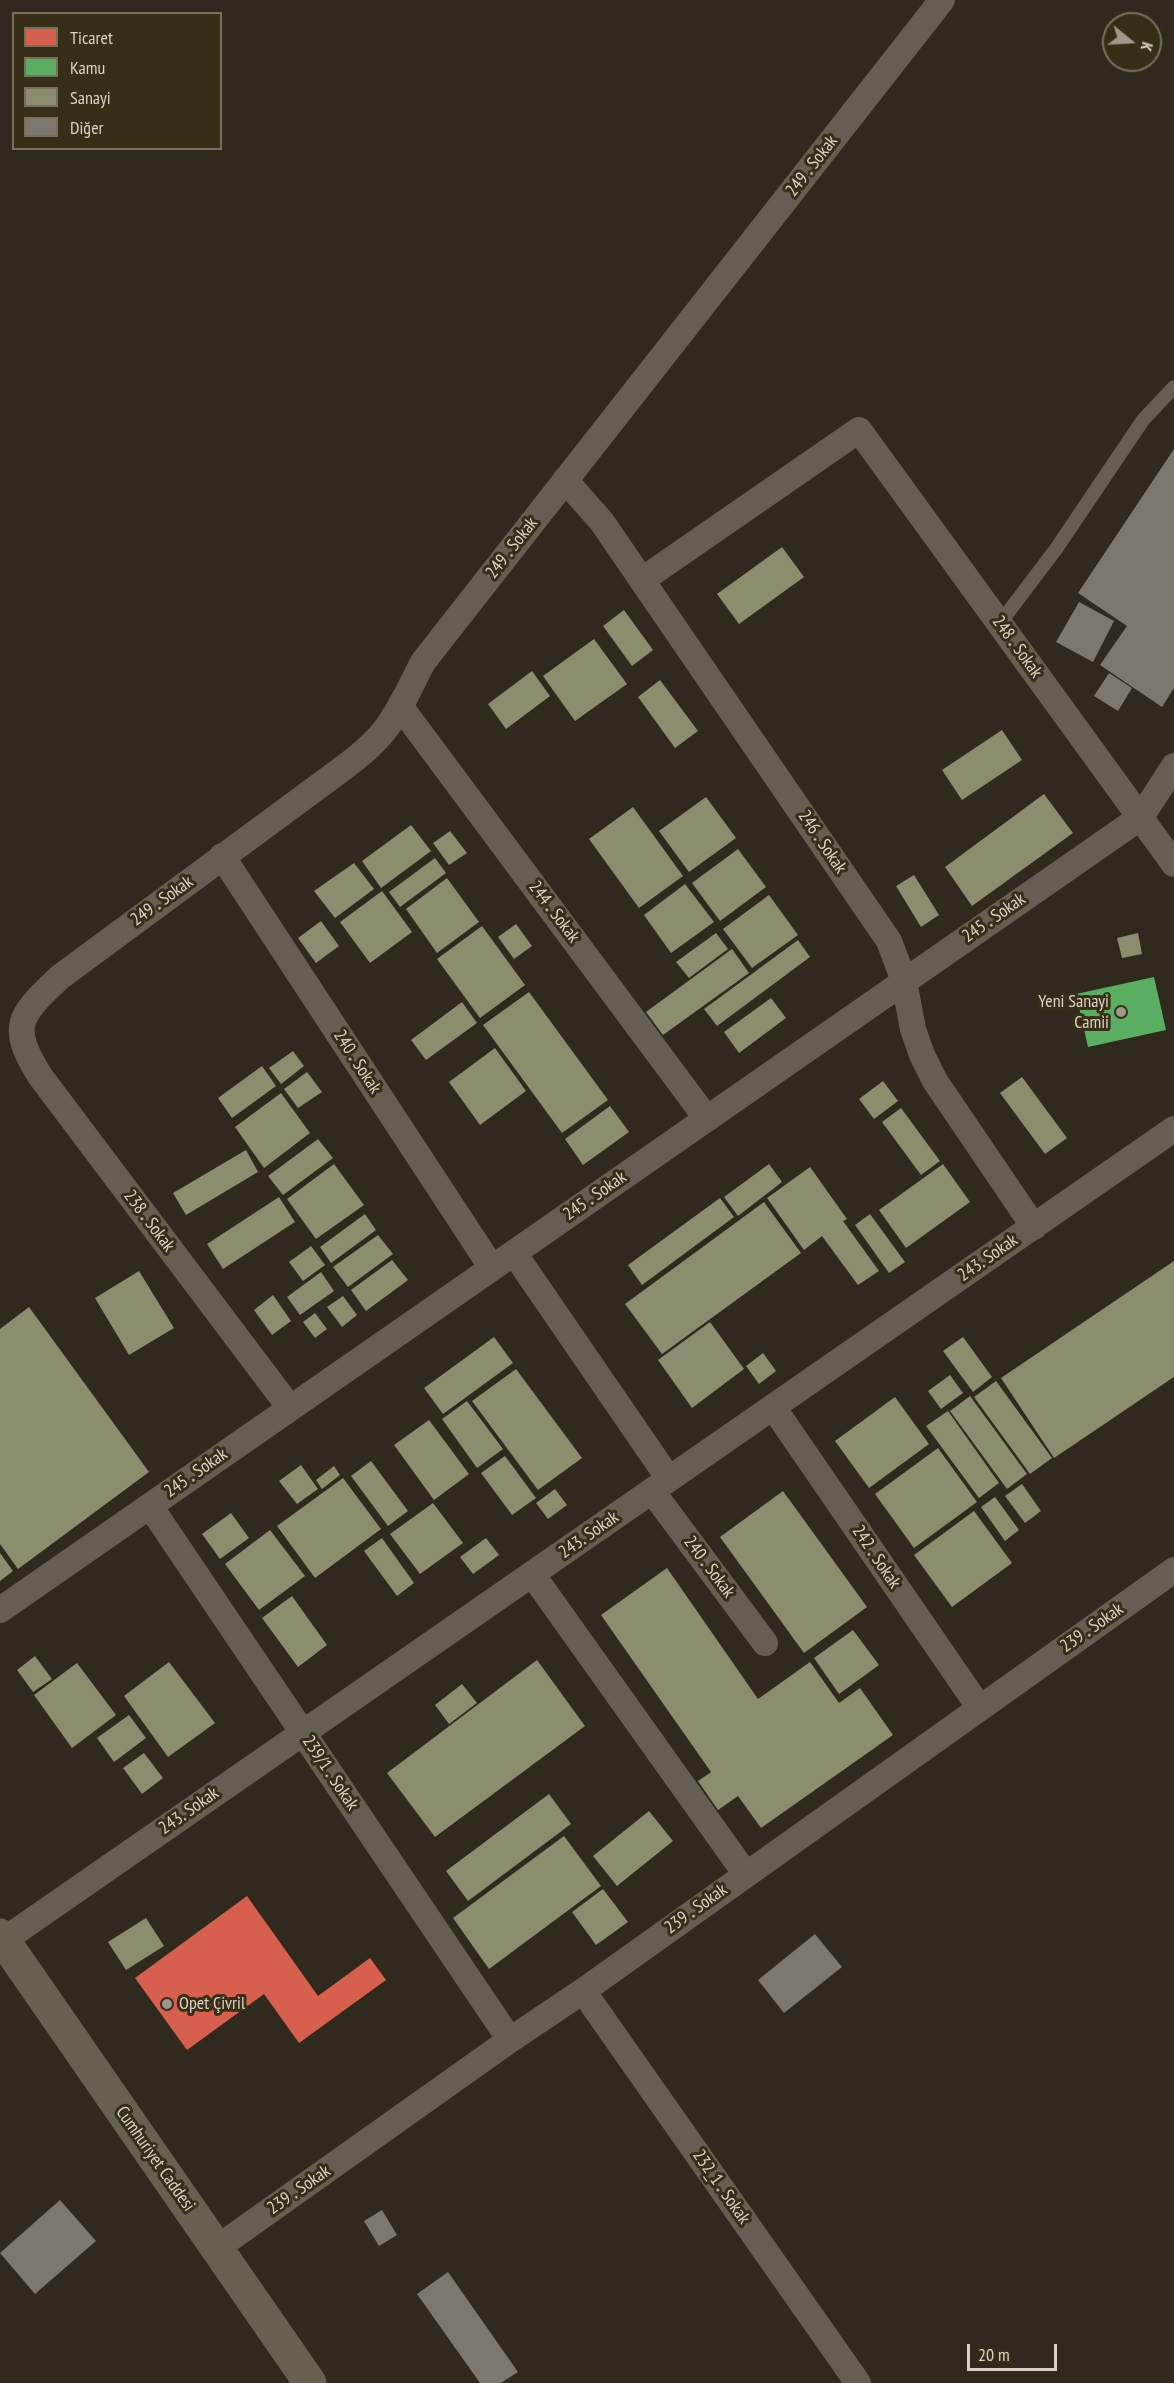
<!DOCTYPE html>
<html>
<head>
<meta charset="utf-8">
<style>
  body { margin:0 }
  #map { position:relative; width:1174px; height:2383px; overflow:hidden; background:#302a1e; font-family:"PT Sans Narrow",sans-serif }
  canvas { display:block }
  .legend { position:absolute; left:12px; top:12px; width:210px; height:138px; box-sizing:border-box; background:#372e17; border:2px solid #78705d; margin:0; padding:8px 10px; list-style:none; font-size:18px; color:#d9d3c6 }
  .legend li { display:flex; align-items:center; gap:12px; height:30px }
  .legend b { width:30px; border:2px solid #78705d }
  .north { position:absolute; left:1102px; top:12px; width:60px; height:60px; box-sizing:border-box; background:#372e17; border:2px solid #78705d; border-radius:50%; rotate:108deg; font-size:16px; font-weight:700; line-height:24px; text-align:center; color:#d9d3c6 }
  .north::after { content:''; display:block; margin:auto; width:21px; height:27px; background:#9e988b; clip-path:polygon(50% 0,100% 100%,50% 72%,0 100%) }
  .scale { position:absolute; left:967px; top:2344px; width:90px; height:27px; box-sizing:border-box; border:3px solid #d9d3c6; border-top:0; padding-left:8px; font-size:18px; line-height:21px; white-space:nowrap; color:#d9d3c6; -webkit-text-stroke:4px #372e17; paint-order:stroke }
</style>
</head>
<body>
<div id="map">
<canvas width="1174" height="2383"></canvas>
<ul class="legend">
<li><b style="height:16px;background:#d6604d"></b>Ticaret</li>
<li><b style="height:16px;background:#5aae61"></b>Kamu</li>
<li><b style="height:16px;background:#8c8c6e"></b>Sanayi</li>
<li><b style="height:16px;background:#7d786d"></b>Diğer</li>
</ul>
<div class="north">K</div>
<div class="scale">20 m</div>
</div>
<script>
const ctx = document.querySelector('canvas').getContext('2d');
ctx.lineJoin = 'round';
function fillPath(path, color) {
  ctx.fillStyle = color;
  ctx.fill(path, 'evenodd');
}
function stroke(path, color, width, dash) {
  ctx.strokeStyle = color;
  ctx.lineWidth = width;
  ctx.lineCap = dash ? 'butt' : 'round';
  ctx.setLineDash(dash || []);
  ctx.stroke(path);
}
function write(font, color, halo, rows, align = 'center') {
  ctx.font = font + ' "PT Sans Narrow",sans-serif';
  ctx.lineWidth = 6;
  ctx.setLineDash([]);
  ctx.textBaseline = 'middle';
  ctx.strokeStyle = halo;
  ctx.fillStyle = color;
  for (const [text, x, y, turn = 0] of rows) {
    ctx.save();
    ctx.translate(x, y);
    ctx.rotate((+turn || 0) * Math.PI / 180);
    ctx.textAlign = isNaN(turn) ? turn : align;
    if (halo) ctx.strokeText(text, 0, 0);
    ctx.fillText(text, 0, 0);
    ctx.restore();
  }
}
fillPath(new Path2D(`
  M247,1896l71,100 52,-38 16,22 -87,63 -35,-49 -77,56 -52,-72z`), '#d6604d');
fillPath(new Path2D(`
  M1154,977l12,53 -78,17 -12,-53z`), '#5aae61');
fillPath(new Path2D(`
  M782,547l22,30 -65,47 -22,-30z
  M624,610l29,40 -21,16 -29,-40z
  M594,639l33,45 -52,37 -32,-45z
  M532,671l18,25 -44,33 -18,-25z
  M660,680l38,51 -23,17 -37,-51z
  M1002,730l20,30 -60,40 -20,-30z
  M1044,794l29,39 -101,73 -27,-39z
  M706,797l30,41 -47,34 -30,-41z
  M633,807l50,69 -44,32 -50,-69z
  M411,825l20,26 -50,37 -19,-27z
  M450,831l17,22 -18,12 -16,-22z
  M738,849l28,38 -46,34 -28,-38z
  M435,858l11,15 -46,34 -11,-15z
  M354,863l20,26 -39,29 -21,-27z
  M914,875l25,40 -18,12 -25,-41z
  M447,878l32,44 -42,31 -31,-44z
  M685,884l29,38 -43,31 -27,-38z
  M382,891l30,41 -42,31 -30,-41z
  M769,895l29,40 -46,33 -29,-39z
  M321,921l18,25 -23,17 -18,-25z
  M516,924l16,22 -18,13 -16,-22z
  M482,926l43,59 -45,33 -43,-59z
  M716,933l12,16 -39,29 -13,-16z
  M1138,933l4,21 -20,4 -5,-20z
  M798,940l12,17 -93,69 -13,-17z
  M732,949l17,24 -86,62 -17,-23z
  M529,992l79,108 -46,33 -79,-108z
  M771,998l15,20 -47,35 -15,-21z
  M462,1002l15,21 -51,37 -15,-20z
  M495,1048l31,43 -46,34 -31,-43z
  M293,1051l11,15 -23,18 -12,-16z
  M262,1066l14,20 -44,32 -14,-20z
  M307,1072l15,20 -24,16 -14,-19z
  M1022,1077l45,61 -22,16 -45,-61z
  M883,1081l15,20 -24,18 -15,-20z
  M281,1093l29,40 -46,35 -29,-41z
  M610,1106l19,26 -46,33 -18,-26z
  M901,1108l39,53 -19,14 -39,-53z
  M318,1139l15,19 -50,37 -15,-19z
  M246,1150l12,22 -72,43 -13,-22z
  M334,1164l30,41 -48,34 -29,-40z
  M769,1164l13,18 -44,34 -14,-19z
  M943,1164l27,38 -64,46 -27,-38z
  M810,1167l37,52 -4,2 36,50 -21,14 -36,-49 -18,14 -37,-52z
  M279,1197l16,25 -72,47 -16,-25z
  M720,1198l14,19 -92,68 -14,-20z
  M764,1202l37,51 -139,101 -37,-50z
  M365,1214l11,16 -45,33 -11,-16z
  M870,1214l35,48 -16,11 -34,-48z
  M378,1235l15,19 -45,33 -15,-20z
  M311,1246l14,19 -22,16 -14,-19z
  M392,1260l16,20 -42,31 -15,-21z
  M1174,1261v116l-120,81 -53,-80z
  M139,1271l35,57 -45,27 -34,-57z
  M321,1272l13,19 -34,24 -13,-18z
  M273,1295l18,26 -19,14 -18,-25z
  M343,1296l14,19 -15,12 -15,-20z
  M29,1307l120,165 -131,97 -18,-25v-215z
  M315,1313l12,16 -12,9 -12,-16z
  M710,1322l34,47 -52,39 -34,-48z
  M494,1337l19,26 -70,51 -19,-26z
  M963,1337l29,40 -19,15 -30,-41z
  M763,1353l13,18 -17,13 -13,-18z
  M516,1369l66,89 -44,32 -66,-89z
  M950,1375l13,18 -22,16 -13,-18z
  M996,1381l56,77 -22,16 -56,-77z
  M970,1396l57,78 -20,15 -57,-78z
  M895,1397l34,47 -60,44 -34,-47z
  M467,1401l36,48 -26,19 -35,-49z
  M948,1411l51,72 -20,15 -53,-72z
  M429,1420l40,54 -35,26 -40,-55z
  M938,1448l39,54 -63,46 -39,-54z
  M505,1456l31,42 -24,17 -31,-42z
  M371,1461l37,50 -20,15 -37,-50z
  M301,1465l17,24 -21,15 -18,-23z
  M334,1466l6,9 -18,14 -6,-9z
  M343,1478l38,51 -66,49 -38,-52z
  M1022,1484l19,27 -16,12 -20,-27z
  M555,1489l12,16 -19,14 -12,-16z
  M783,1491l84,116 -63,46 -84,-116z
  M995,1497l24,33 -14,11 -24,-34z
  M433,1503l30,40 -43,31 -30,-40z
  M974,1511l38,52 -60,44 -38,-52z
  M231,1513l18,25 -29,21 -18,-25z
  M270,1530l35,46 -46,34 -34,-46z
  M382,1538l32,45 -17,13 -33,-45z
  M486,1538l13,17 -26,19 -13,-17z
  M0,1553l13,18 -13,10z
  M667,1568l91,131 52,-37 29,41 21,-15 33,47 -132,93 -23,-32 -20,14 -20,-29 13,-9 -110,-157z
  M292,1596l35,49 -29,22 -36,-49z
  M853,1630l26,35 -40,29 -25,-36z
  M35,1656l17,23 -19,13 -16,-22z
  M537,1660l48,66 -150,111 -48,-64z
  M169,1662l46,61 -47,34 -44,-61z
  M77,1663l39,52 -44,33 -38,-53z
  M462,1684l15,19 -28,21 -14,-19z
  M129,1715l17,23 -32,24 -17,-24z
  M144,1753l19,25 -21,16 -19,-26z
  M549,1794l22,30 -103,77 -22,-30z
  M649,1811l24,30 -56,45 -24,-30z
  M564,1836l37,50 -112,83 -36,-51z
  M603,1889l25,33 -32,23 -24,-33z
  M146,1918l18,28 -38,24 -18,-28z`), '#8c8c6e');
fillPath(new Path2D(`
  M1174,449v239l-12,19 -62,-42 27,-39 -49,-33z
  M1079,602l35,19 -21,41 -37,-20z
  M1109,673l23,15 -14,23 -24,-15z
  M815,1934l27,33 -58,46 -26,-33z
  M60,2200l36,41 -61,53 -35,-41z
  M382,2210l15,25 -18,11 -15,-25z
  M448,2272l70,100 -17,11h-21l-63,-89z`), '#7d786d');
stroke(new Path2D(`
  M1000,623l56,-74 87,-129 31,-33`), '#645f52', 14);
stroke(new Path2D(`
  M565,480l37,42 287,419 15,40 9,48 9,26 13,26 99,146
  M642,580l217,-150 315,434
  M400,706l307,413
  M222,856l270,412
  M514,1253l155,226
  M773,1407l206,300
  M290,1408l-250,-332c-32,-51 -20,-61 20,-99l282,-208c15,-11 30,-23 42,-38 16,-20 27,-46 39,-69l519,-662
  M652,1491l113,152
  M150,1506l360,534
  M532,1574l213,299
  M0,1610l1141,-793 33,-51
  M4,1940l1170,-811
  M583,1991l275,392
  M217,2248l293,-208 73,-49 591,-421`), '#645f52', 26);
stroke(new Path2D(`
  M0,1935l310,448`), '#666051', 33);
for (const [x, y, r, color] of [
  [1121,1012,6,"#9e988b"],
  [167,2004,6,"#9e988b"]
]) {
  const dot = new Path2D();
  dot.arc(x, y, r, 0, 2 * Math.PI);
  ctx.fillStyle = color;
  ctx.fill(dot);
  stroke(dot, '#372e17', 2);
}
write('18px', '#d9d3c6', '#372e17', [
  ["249 . Sokak",812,166,-52],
  ["249 . Sokak",512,548,-52],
  ["248 . Sokak",1017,647,54],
  ["246 . Sokak",822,842,56],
  ["249 . Sokak",162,901,-36],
  ["244 . Sokak",554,912,53],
  ["245 . Sokak",994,918,-35],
  ["240 . Sokak",357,1062,57],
  ["245 . Sokak",595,1196,-35],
  ["238 . Sokak",149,1221,53],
  ["243. Sokak",988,1258,-35],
  ["245 . Sokak",196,1473,-35],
  ["243. Sokak",589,1535,-35],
  ["242 . Sokak",876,1557,56],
  ["240 . Sokak",709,1567,53],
  ["239 . Sokak",1092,1628,-35],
  ["239/1 . Sokak",330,1773,56],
  ["243. Sokak",189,1811,-35],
  ["239 . Sokak",696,1909,-36],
  ["Cumhuriyet Caddesi",155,2159,55],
  ["232_1 . Sokak",721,2187,55],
  ["239 . Sokak",299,2190,-35]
]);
write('18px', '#d9d3c6', '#372e17', [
  ["Yeni Sanayi",1109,1002],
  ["Camii",1109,1023],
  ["Opet Çivril",179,2004,"left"]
], 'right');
</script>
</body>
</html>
